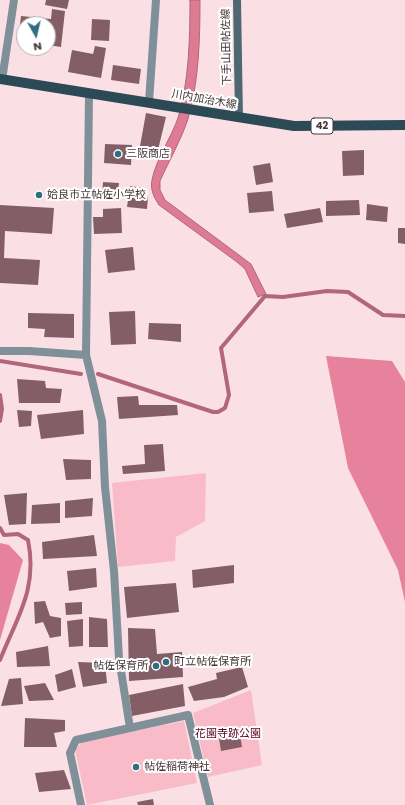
<!DOCTYPE html>
<html>
<head>
<meta charset="utf-8">
<style>
  body { margin:0 }
  #map { position:relative; width:405px; height:805px; overflow:hidden; background:#fae0e5; font-family:Poppins,sans-serif }
  canvas { display:block }
  .north { position:absolute; left:16px; top:16px; width:40px; height:40px; box-sizing:border-box; background:#fff; border:1px solid #b5afb0; border-radius:50%; rotate:172deg; font-size:11px; font-weight:700; line-height:16px; text-align:center; color:#473639 }
  .north::after { content:''; display:block; margin:auto; width:14px; height:18px; background:#2f6d83; clip-path:polygon(50% 0,100% 100%,50% 72%,0 100%) }
</style>
</head>
<body>
<div id="map">
<canvas width="405" height="805"></canvas>
<div class="north">N</div>
</div>
<script>
const ctx = document.querySelector('canvas').getContext('2d');
ctx.lineJoin = 'round';
function fillPath(path, color) {
  ctx.fillStyle = color;
  ctx.fill(path, 'evenodd');
}
function stroke(path, color, width, dash) {
  ctx.strokeStyle = color;
  ctx.lineWidth = width;
  ctx.lineCap = dash ? 'butt' : 'round';
  ctx.setLineDash(dash || []);
  ctx.stroke(path);
}
function write(font, color, halo, rows, align = 'center') {
  ctx.font = font + ' Poppins,"Noto Sans JP",sans-serif';
  ctx.lineWidth = 4;
  ctx.setLineDash([]);
  ctx.textBaseline = 'middle';
  ctx.strokeStyle = halo;
  ctx.fillStyle = color;
  for (const [text, x, y, turn = 0] of rows) {
    ctx.save();
    ctx.translate(x, y);
    ctx.rotate((+turn || 0) * Math.PI / 180);
    ctx.textAlign = isNaN(turn) ? turn : align;
    if (halo) ctx.strokeText(text, 0, 0);
    ctx.fillText(text, 0, 0);
    ctx.restore();
  }
}
fillPath(new Path2D(`
  M206,473l-1,48 -29,16 -1,24 -57,6 -6,-84z
  M251,690l11,75 -54,12 -15,-64z
  M184,721l13,62 -110,22 -12,-55 7,-8z`), '#fabbc9');
fillPath(new Path2D(`
  M326,356l66,5 13,21v220l-7,-32 -50,-102z
  M0,543l9,2 14,15 -23,80z`), '#e7829c');
const water = new Path2D(`
  M190,0h10c0,39 -1,81 -12,119 -7,21 -19,42 -28,62v9l5,10 86,64 15,30 -8,3 -13,-28 -8,-7 -78,-57c-5,-8 -9,-15 -7,-25 4,-21 19,-42 26,-62 11,-37 12,-79 12,-118z`);
fillPath(water, '#de7b94');
stroke(water, '#b16679', 1);
stroke(new Path2D(`
  M0,361l81,13
  M98,374l115,38h5l7,-4 4,-13 -8,-47 44,-52 18,1 44,-6 21,1 35,23 22,1
  M0,395l2,14 -2,12
  M0,528l4,7 14,-1 10,6c10,49 -11,77 -28,120`), '#b16679', 4);
fillPath(new Path2D(`
  M46,0h23l-2,9 -22,-4z
  M52,9l13,2 -4,36 -13,-2v-21h-24v19l-6,-1 3,-26 30,3z
  M92,19l18,1 -1,21 -18,-1z
  M95,46l11,2 -5,30 -33,-6 4,-22 21,4z
  M113,65l28,4 -2,15 -28,-4z
  M146,113l20,4 -8,33 -18,-4z
  M105,144l27,1 -1,20 -27,-2z
  M364,150v25l-21,1 -1,-25z
  M270,163l3,19 -17,3 -3,-19z
  M103,182l16,1 -2,17 -15,-1z
  M130,186l13,2 -1,9h6l-1,12 -20,-2z
  M272,191l2,20 -25,2 -2,-20z
  M359,200l1,15 -34,1v-15z
  M367,204l21,3 -1,15 -21,-2z
  M0,205l54,3 -2,26 -47,-3 -1,27 36,2 -2,25 -38,-2z
  M121,208l1,25 -28,1 -1,-17h10v-8z
  M320,208l3,14 -36,6 -3,-14z
  M398,228h7v16l-7,-1z
  M133,247l2,23 -27,3 -3,-23z
  M135,311l1,33 -25,1 -2,-33z
  M28,313l46,1v24l-30,-1 1,-8 -17,-1z
  M149,323l32,1v18l-33,-3z
  M17,379l28,2 1,7 16,1 -2,14h-41z
  M138,396l1,9h38l1,10 -59,4 -2,-22z
  M17,410l15,1 -1,15 -12,1z
  M83,410l1,24 -43,5 -4,-24z
  M163,444l2,27 -42,3 -1,-8 23,-2 -1,-19z
  M63,459l28,1v19l-25,1z
  M27,493l-1,31 -17,1 -5,-30z
  M93,498l-1,18 -27,2v-17z
  M60,503v20l-29,1 1,-19z
  M94,535l3,21 -54,3 -1,-17z
  M234,565v18l-41,5 -1,-18z
  M96,568l1,19 -28,4 -2,-20z
  M176,583l3,29 -52,6 -3,-31z
  M45,601l5,15 11,2v18l-11,2 -7,-16 -8,2 -1,-22z
  M82,602v12l-16,1 -1,-12z
  M89,617l18,2 1,28h-19z
  M83,619v27l-14,1 -2,-26z
  M128,628l27,1 2,25 25,-2 1,25 -54,4z
  M48,646l2,20 -33,1 -1,-15z
  M78,662l27,1 2,20 -24,4z
  M242,667l6,20 -24,10 -30,4 -6,-14 29,-8 -1,-6z
  M72,669l4,18 -18,5 -3,-17z
  M21,678l2,26 -22,2 8,-27z
  M45,683l9,17 -25,1 -5,-15z
  M183,684l2,22 -53,10 -3,-21z
  M25,718l40,2v11l-11,2 3,14h-33z
  M239,728l3,19 -21,4 -3,-19z
  M64,770l7,19 -32,3 -4,-19z
  M153,799l1,6h-16l-1,-3z`), '#835e66');
stroke(new Path2D(`
  M2,80l12,-80
  M89,94l-3,261 16,66 3,66 9,84 5,87 11,70
  M149,102l7,-102
  M0,351h29l57,4
  M81,805l-11,-52 6,-13 112,-25 22,90`), '#7f9098', 8);
stroke(new Path2D(`
  M237,0l2,118`), '#4e6771', 8);
stroke(new Path2D(`
  M0,79l294,47 111,-1`), '#2b4a56', 10);
for (const [x, y, r, color] of [
  [118,154,4,"#2f6d83"],
  [39,195,4,"#2f6d83"],
  [166,662,4,"#2f6d83"],
  [156,666,4,"#2f6d83"],
  [136,767,4,"#2f6d83"]
]) {
  const dot = new Path2D();
  dot.arc(x, y, r, 0, 2 * Math.PI);
  ctx.fillStyle = color;
  ctx.fill(dot);
  stroke(dot, '#fff', 1.5);
}
for (const [x, y, w] of [
  [322,126,22]
]) {
  const box = new Path2D();
  box.roundRect(x - w / 2, y - 8, w, 16, 3);
  ctx.fillStyle = '#fff';
  ctx.fill(box);
  stroke(box, '#473639', 1);
}
write('bold 10px', '#473639', null, [
  ["42",322,126]
]);
write('11px', '#473639', '#fff', [
  ["下手山田帖佐線",227,47,-91],
  ["川内加治木線",204,100,10]
]);
write('11px', '#473639', '#fff', [
  ["三阪商店",126,154],
  ["姶良市立帖佐小学校",47,195],
  ["町立帖佐保育所",174,662],
  ["帖佐保育所",148,666,"right"],
  ["帖佐稲荷神社",144,767]
], 'left');
write('11px', '#5c0026', '#fff', [
  ["花園寺跡公園",228,734]
]);
</script>
</body>
</html>
